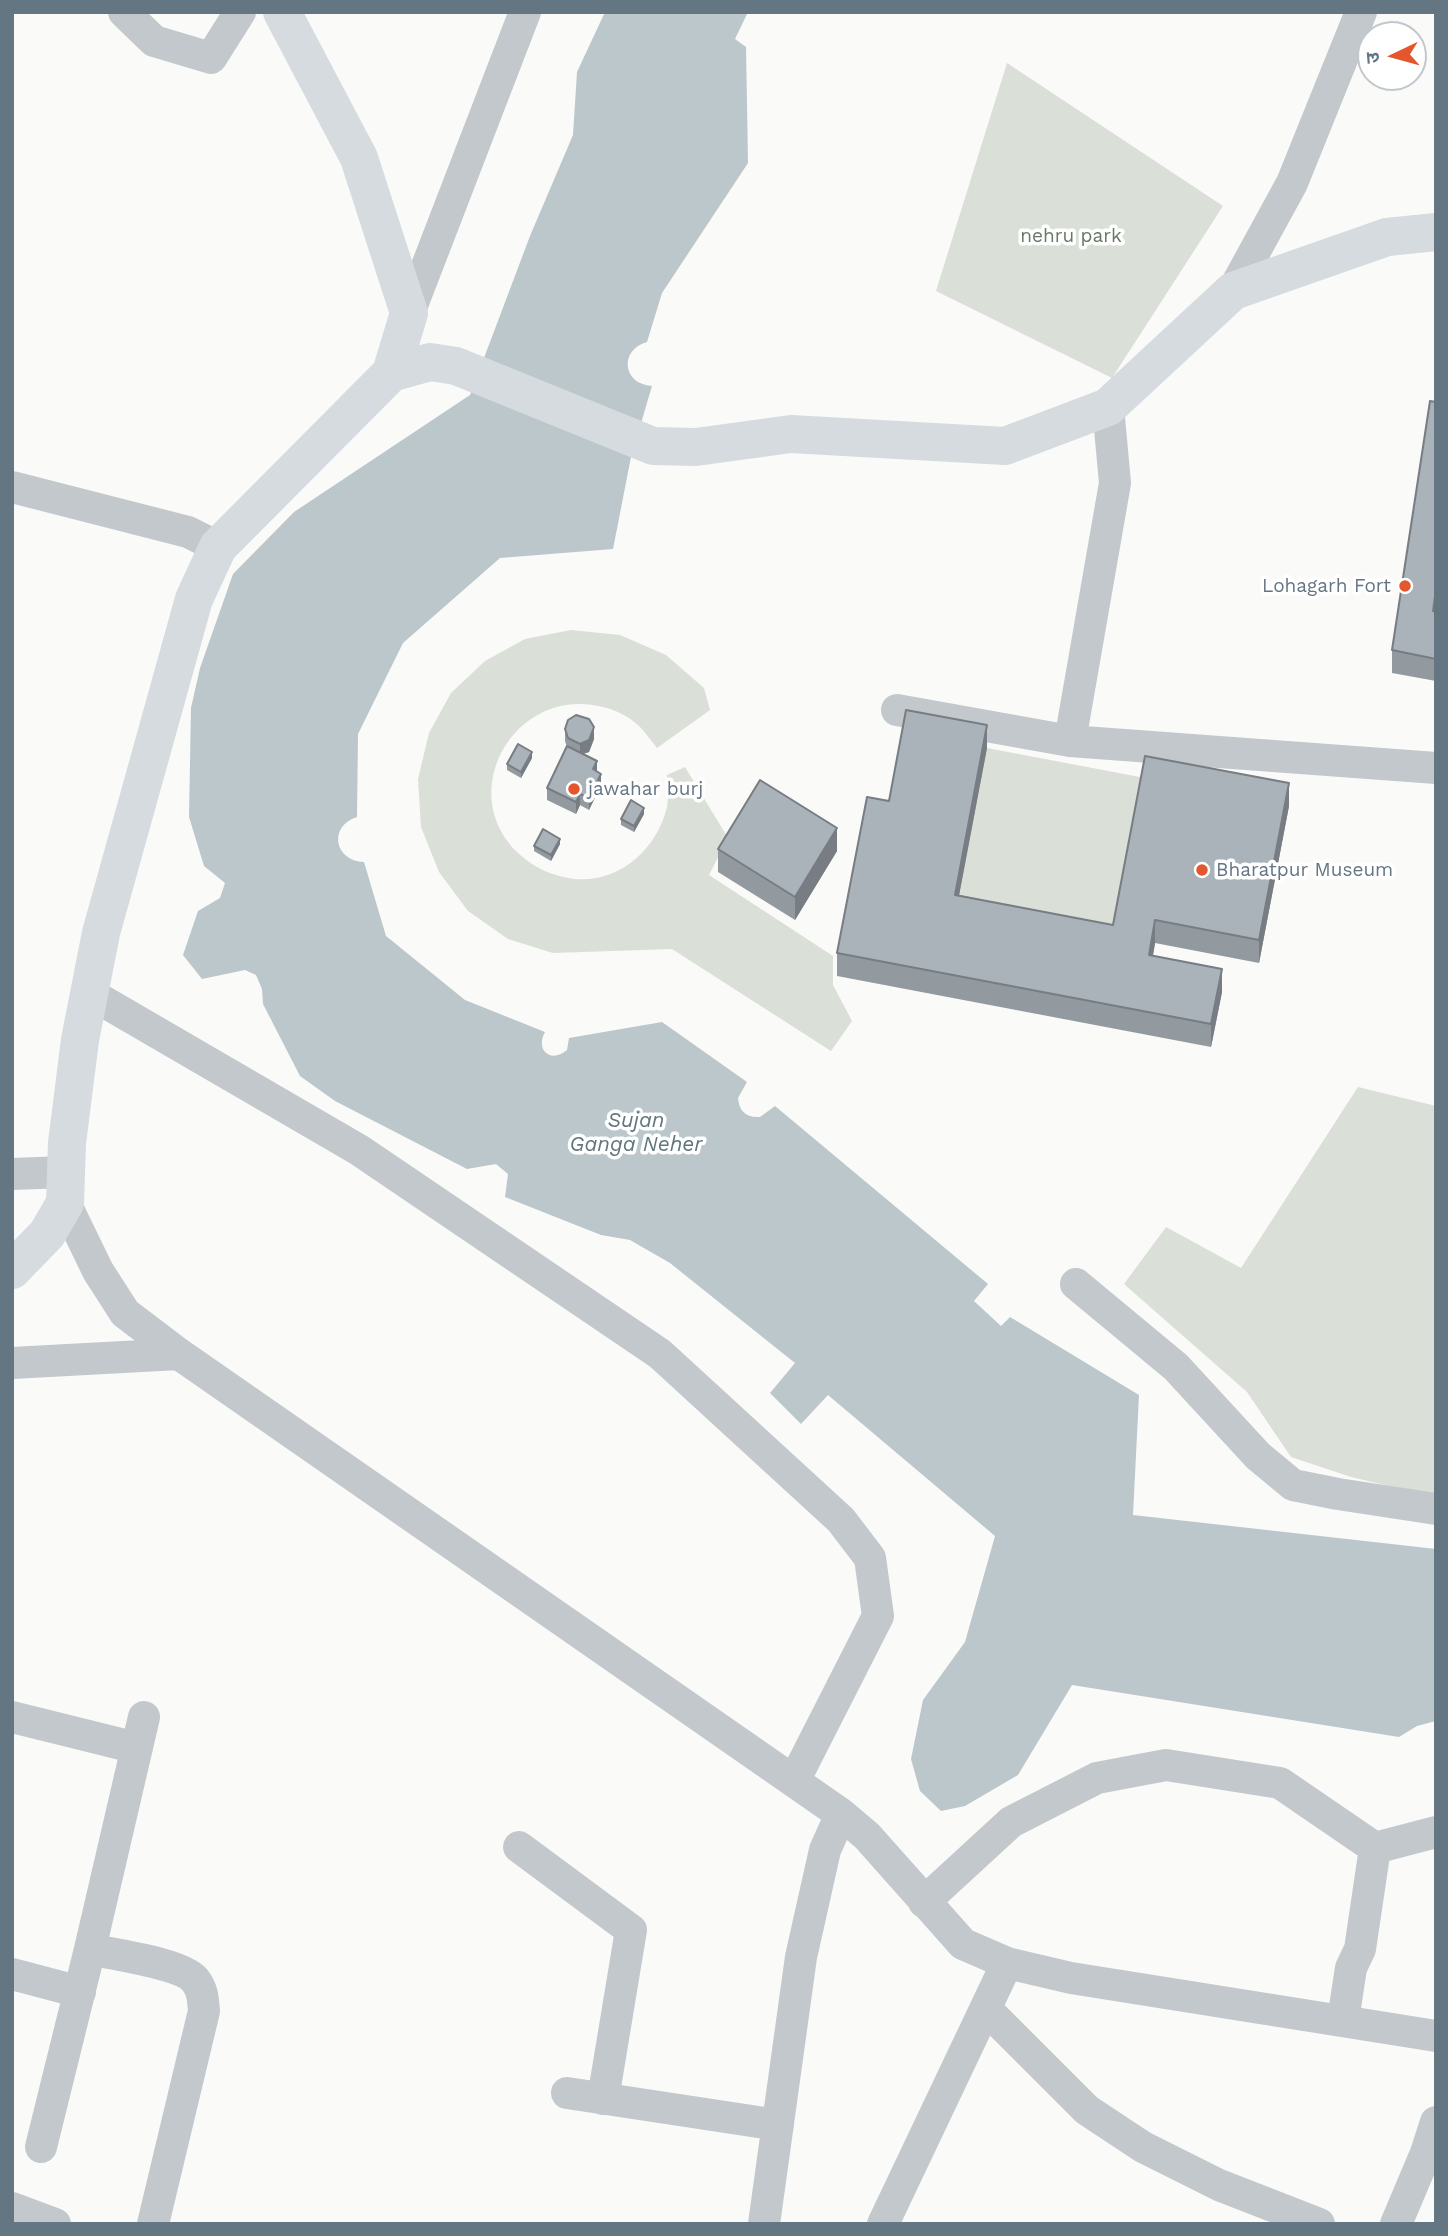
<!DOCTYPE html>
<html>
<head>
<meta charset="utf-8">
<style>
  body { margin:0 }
  #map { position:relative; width:1448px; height:2236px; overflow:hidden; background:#fafaf8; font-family:"Work Sans","Noto Sans Devanagari",sans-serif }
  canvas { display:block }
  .frame { position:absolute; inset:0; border:14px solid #657683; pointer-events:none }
  .north { position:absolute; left:1357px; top:21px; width:70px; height:70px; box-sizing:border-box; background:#fff; border:2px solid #c1c8cd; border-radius:50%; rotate:265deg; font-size:19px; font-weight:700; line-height:28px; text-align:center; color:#657683 }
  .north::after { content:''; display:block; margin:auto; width:24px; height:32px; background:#e4572e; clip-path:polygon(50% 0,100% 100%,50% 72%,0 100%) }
</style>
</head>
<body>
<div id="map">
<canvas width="1448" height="2236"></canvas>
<div class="frame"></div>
<div class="north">उ</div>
</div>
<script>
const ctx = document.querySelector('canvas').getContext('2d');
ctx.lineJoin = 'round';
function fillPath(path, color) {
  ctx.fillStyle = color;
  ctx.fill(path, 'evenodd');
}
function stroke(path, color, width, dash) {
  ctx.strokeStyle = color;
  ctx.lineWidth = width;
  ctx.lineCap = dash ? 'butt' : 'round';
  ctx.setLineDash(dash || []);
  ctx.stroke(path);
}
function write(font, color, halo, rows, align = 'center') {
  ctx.font = font + ' "Work Sans",sans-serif';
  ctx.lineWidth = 7;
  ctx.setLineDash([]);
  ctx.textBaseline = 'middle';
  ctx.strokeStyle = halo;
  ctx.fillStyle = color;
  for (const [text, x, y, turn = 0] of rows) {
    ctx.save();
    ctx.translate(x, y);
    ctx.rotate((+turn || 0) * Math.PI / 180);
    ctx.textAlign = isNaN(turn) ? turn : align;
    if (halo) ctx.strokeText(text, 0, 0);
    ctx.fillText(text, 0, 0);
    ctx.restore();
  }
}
fillPath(new Path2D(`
  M1007,63l216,143 -111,172 -176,-87z
  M571,630l49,5 46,20 38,33 6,22 -53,38c-6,-7 -11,-15 -17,-21 -10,-10 -24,-17 -37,-20 -88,-22 -149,85 -85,146 16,15 34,23 57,26 45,4 82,-30 92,-72 2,-10 0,-22 0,-32l18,-8 43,71 -19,37 124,81v29l19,36 -21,30 -159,-102 -119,4 -45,-14 -40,-28 -29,-39 -18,-45 -3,-48 11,-46 22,-40 34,-32 40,-22z
  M987,748l158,30 -32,170 -158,-31z
  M1358,1087l78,19v391l-85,-20 -60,-20 -44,-65 -123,-108 42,-57 75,41z`), '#dadfd7');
fillPath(new Path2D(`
  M605,12h153l-11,2 -12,25 11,8 2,116 -86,130 -15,49c-28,8 -25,42 5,44l-21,71 -18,92 -113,9 -97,85 -45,91 -1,83c-29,9 -23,44 7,45l22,74 79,64 80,32c-10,18 6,32 22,18l2,-12 93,-16 85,60 -9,16c1,13 8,20 22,19l15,-11 213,178 -14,17 27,25 9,-9 129,78 -6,120 303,34v172l-19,5 -18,11 -327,-52 -54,90 -53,31 -24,5 -21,-20 -9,-32 12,-59 42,-58 30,-106 -167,-141 -27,29 -31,-31 25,-30 -125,-100 -40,-23 -29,-5 -96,-38 3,-23 -12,-10 -29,5 -132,-68 -35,-25 -37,-72 -1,-15 -6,-14 -11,-5 -43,9 -19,-24 15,-44 22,-13 5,-15 -21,-17 -15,-49 2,-109 9,-40 33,-94 61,-62 176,-117 60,-159 43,-101 4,-63z`), '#bbc7cb');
stroke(new Path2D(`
  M124,12l30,29 57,17 29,-46
  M1233,291l59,-108 69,-171
  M409,313l116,-301
  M12,487l176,45 30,15
  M897,710l173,31 366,27
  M1070,741l45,-258 -7,-76
  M89,993l270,157 301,204 181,166 29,38 8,58 -84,165
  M12,1174l54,-2
  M65,1203l33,68 27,42 54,41
  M1076,1284l100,83 82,89 35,29 45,9 98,15
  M12,1363l167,-9 662,460 26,22 96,108 44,19 64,15 365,58
  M12,1717l125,31
  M519,1847l112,83 -28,169
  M924,1902l87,-80 86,-44 69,-13 114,18 95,65 61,-16
  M90,1949c24,6 91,14 105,31 8,10 8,20 9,31l-51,213
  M12,1974l68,18
  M986,2009l101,101 56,37 76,38 100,39
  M1343,2020l8,-52 9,-19 15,-101
  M567,2093l211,32
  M41,2147l49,-198 54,-232
  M12,2208l43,16
  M764,2224l37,-267 24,-107 16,-36
  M883,2224l124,-261
  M1396,2224l30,-71 10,-31`), '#c3c8cc', 32);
stroke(new Path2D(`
  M391,373l39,-11 26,4 197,80 43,1 95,-13 214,12 103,-39 125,-116 154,-54 49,-5
  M12,1270l35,-36 18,-31 2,-60 13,-103 21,-107 93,-334 24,-52 173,-174 18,-60 -50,-155 -77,-146`), '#d6dbdf', 38);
fillPath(new Path2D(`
  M1436,402v279l-44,-8v-23z
  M565,729l29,10 -5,13 -6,2 14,17 4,14 -12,25 -9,-5 -4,9 -29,-14v-12l20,-41 -2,-6z
  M987,748l-28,147 154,30 176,-119 -30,157 -104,-20 -2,13 69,36 -11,55 -374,-71v-23l52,-152z
  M532,758l-11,20 -14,-8v-6z
  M644,814l-10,18 -13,-7v-6z
  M560,844l-9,17 -17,-10v-5z
  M718,849l119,2 -42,69 -77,-48z`), '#929a9f');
fillPath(new Path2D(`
  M1436,589v23l-3,-1z
  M987,725v23l-32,169v-22z
  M594,727v12l-5,13 -9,3v-11z
  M532,752v6l-11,20v-6z
  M597,761v11l-4,-3z
  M601,774v11l-12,25v-12z
  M1289,783v23l-30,157v-23z
  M580,794v11l-4,9v-12z
  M644,808v6l-10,18v-6z
  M837,828v23l-42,69v-23z
  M560,839v5l-9,17v-6z
  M1155,920v23l-6,35v-23z
  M1222,969v23l-11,55v-23z`), '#777d82');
const building = new Path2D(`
  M1430,401l6,1v187l-3,22 3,1v47l-44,-9z
  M906,710l81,15 -32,170 158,30 32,-169 144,27 -30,157 -104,-20 -6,35 73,14 -11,55 -374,-71 30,-156 22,4z
  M576,715l13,4 5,8 -5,13 -9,4 -12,-6 -3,-9 3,-9z
  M518,744l14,8 -11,20 -14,-8z
  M567,746l30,15 -4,8 8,5 -12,24 -9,-4 -4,8 -29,-14z
  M760,780l77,48 -42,69 -77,-48z
  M631,800l13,8 -10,18 -13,-7z
  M543,829l17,10 -9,16 -17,-9z`);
fillPath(building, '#aab3b9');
stroke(building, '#777d82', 2);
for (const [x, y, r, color] of [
  [1405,586,7,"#e4572e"],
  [574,789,7,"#e4572e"],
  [1202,870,7,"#e4572e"]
]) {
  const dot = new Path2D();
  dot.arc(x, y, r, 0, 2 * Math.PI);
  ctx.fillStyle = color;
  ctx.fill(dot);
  stroke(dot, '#fff', 2.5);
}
write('19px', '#687a64', '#fff', [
  ["nehru park",1071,236]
]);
write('19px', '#657683', '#fff', [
  ["Lohagarh Fort",1391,586,"right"],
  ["jawahar burj",588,789],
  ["Bharatpur Museum",1216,870]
], 'left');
write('italic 21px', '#60757c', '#fff', [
  ["Sujan",636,1121],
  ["Ganga Neher",636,1145]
]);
</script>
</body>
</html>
